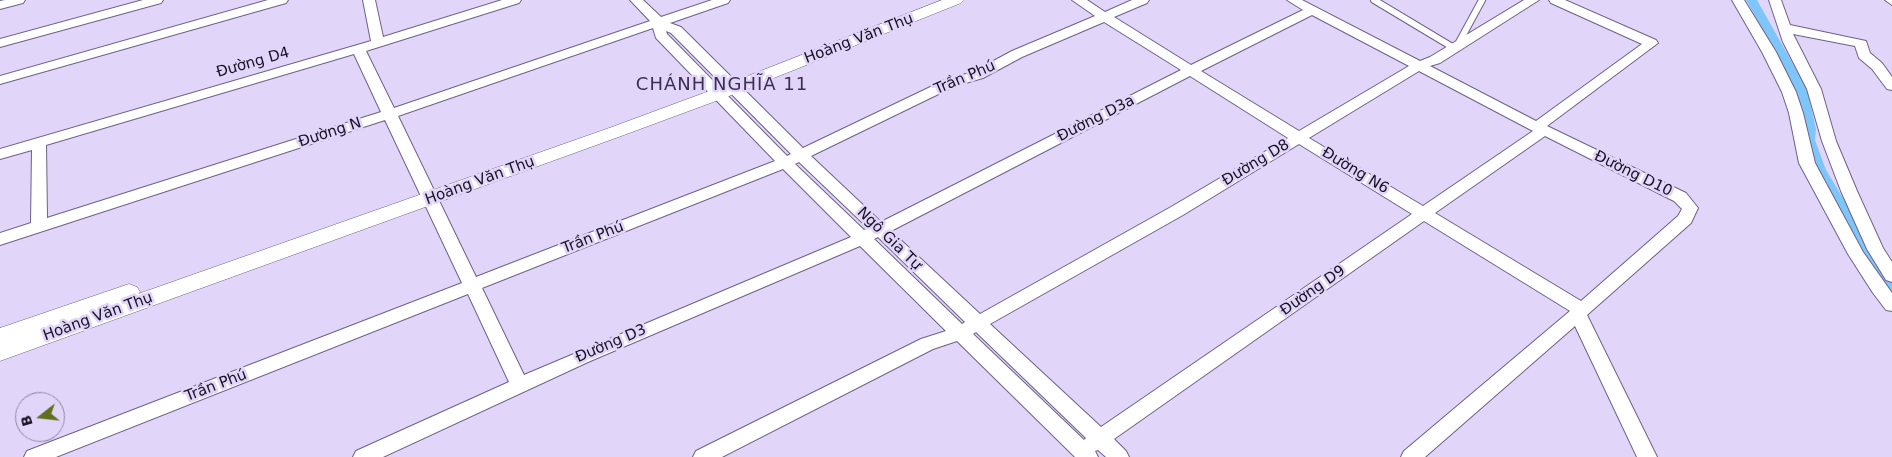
<!DOCTYPE html>
<html>
<head>
<meta charset="utf-8">
<style>
  body { margin:0 }
  #map { position:relative; width:1892px; height:457px; overflow:hidden; background:#e1d5f9; font-family:"DejaVu Sans",sans-serif }
  canvas { display:block }
  .north { position:absolute; left:15px; top:392px; width:50px; height:50px; box-sizing:border-box; background:#e1d5f9; border:1px solid #9187a3; border-radius:50%; rotate:254deg; font-size:14px; font-weight:700; line-height:20px; text-align:center; color:#181222 }
  .north::after { content:''; display:block; margin:auto; width:18px; height:22px; background:#5f701d; clip-path:polygon(50% 0,100% 100%,50% 72%,0 100%) }
</style>
</head>
<body>
<div id="map">
<canvas width="1892" height="457"></canvas>
<div class="north">B</div>
</div>
<script>
const ctx = document.querySelector('canvas').getContext('2d');
ctx.lineJoin = 'round';
function fillPath(path, color) {
  ctx.fillStyle = color;
  ctx.fill(path, 'evenodd');
}
function stroke(path, color, width, dash) {
  ctx.strokeStyle = color;
  ctx.lineWidth = width;
  ctx.lineCap = dash ? 'butt' : 'round';
  ctx.setLineDash(dash || []);
  ctx.stroke(path);
}
function write(font, color, halo, rows, align = 'center') {
  ctx.font = font + ' "DejaVu Sans",sans-serif';
  ctx.lineWidth = 5;
  ctx.setLineDash([]);
  ctx.textBaseline = 'middle';
  ctx.strokeStyle = halo;
  ctx.fillStyle = color;
  for (const [text, x, y, turn = 0] of rows) {
    ctx.save();
    ctx.translate(x, y);
    ctx.rotate((+turn || 0) * Math.PI / 180);
    ctx.textAlign = isNaN(turn) ? turn : align;
    if (halo) ctx.strokeText(text, 0, 0);
    ctx.fillText(text, 0, 0);
    ctx.restore();
  }
}
fillPath(new Path2D(`
  M1746,0h11l50,89 9,40 -1,11 11,30 66,109v18l-7,-6 -73,-123 -43,-127z`), '#7ec6f9');
const service = new Path2D(`
  M1374,0l80,48
  M1457,46l25,-46`);
const minor = new Path2D(`
  M5,0h20l-2,3 -23,6v-8z
  M143,0h20l-2,3 -161,44v-8z
  M268,0h20l-2,3 -286,81v-8z
  M363,0h12l8,37 119,-37h19l-2,3 -153,48 28,57 256,-87 -20,-21h13l18,17 51,-17h18l-2,3 -58,20 11,4 122,121 142,-68 28,-8 39,-21 83,-35 -23,-16h15l18,12 27,-12h17l-2,3 -33,14 77,48 112,-55 -16,-10h15l118,61 10,-4 94,-57h15l-99,63 -10,3 106,55 106,-77 -91,-41 -2,-3h16l91,40 2,3 -111,83 139,67 12,15 -7,15 -104,92 70,142h-20l-62,-131 -150,131h-24l3,-6 166,-140 -146,-90 -310,218 12,12 3,6h-23l-8,-7 -3,1 3,6h-23l-118,-116 -24,8 -211,108h-29l3,-6 225,-112 25,-8 -86,-85 -272,116 -205,95h-30l3,-6 153,-69 -41,-88 -412,163h-32l3,-6 435,-168 -77,-163 -385,125v-12l31,-10 1,-73 -32,9v-10l371,-108zM1312,15l97,51 -110,65 -98,-60zM1104,22l77,48 -300,152 -70,-66 144,-70 28,-8 39,-21zM653,28l3,10 119,123 -299,116 -78,-161zM666,31l5,2 120,121 -4,2 -120,-122zM354,54l27,58 -334,106 -1,-73zM1419,71l114,60 -110,75 -114,-68zM1190,76l98,62 -117,69 -191,107 -89,-83zM1545,136l129,65 8,8 -4,7 -97,85 -146,-88zM1299,144l113,70 -311,213 -111,-103 193,-109zM799,162l69,66 -4,2 -69,-66zM783,169l68,68 -327,138 -42,-87zM878,237l87,85 -3,2 -88,-85zM976,332l110,106 -2,2 -111,-106z
  M1732,0h12l32,52 20,40 7,21 12,50 48,89 29,41v18l-6,-1 -13,-17 -25,-39 -49,-91 -10,-50 -7,-21 -20,-40z
  M1769,0h12l9,25 76,16 4,12 12,10 10,14v13l-5,-1 -15,-20 -13,-11 -4,-12 -62,-12 28,55 15,52 21,50 26,57 9,14v20l-6,-2 -19,-31 -26,-58 -19,-50 -15,-52 -24,-47z
  M1885,0h7v5z`);
const tertiary = new Path2D(`
  M942,0h22l-3,3 -237,95 -100,37 -624,226v-33l129,-44 8,3 3,5 -2,2 474,-167 100,-37z`);
stroke(service, '#6f6188', 8);
stroke(minor, '#6f6188', 2);
stroke(tertiary, '#6f6188', 1);
stroke(service, '#fff', 6);
fillPath(minor, '#fff');
fillPath(tertiary, '#fff');
write('15px', '#181222', '#e1d5f9', [
  ["Hoàng Văn Thụ",859,39,-21],
  ["Đường D4",253,63,-16],
  ["Trần Phú",965,78,-23],
  ["Đường D3a",1096,119,-27],
  ["Đường N",330,133,-18],
  ["Đường D8",1256,163,-31],
  ["Đường N6",1355,171,31],
  ["Đường D10",1633,174,26],
  ["Hoàng Văn Thụ",480,181,-20],
  ["Trần Phú",593,238,-21],
  ["Ngô Gia Tự",889,239,44],
  ["Đường D9",1313,291,-35],
  ["Hoàng Văn Thụ",98,317,-20],
  ["Đường D3",611,344,-23],
  ["Trần Phú",216,386,-21]
]);
ctx.letterSpacing = '1px';
write('18px', '#3b2e51', '#e1d5f9', [
  ["CHÁNH NGHĨA 11",722,85]
]);
ctx.letterSpacing = '0px';
</script>
</body>
</html>
